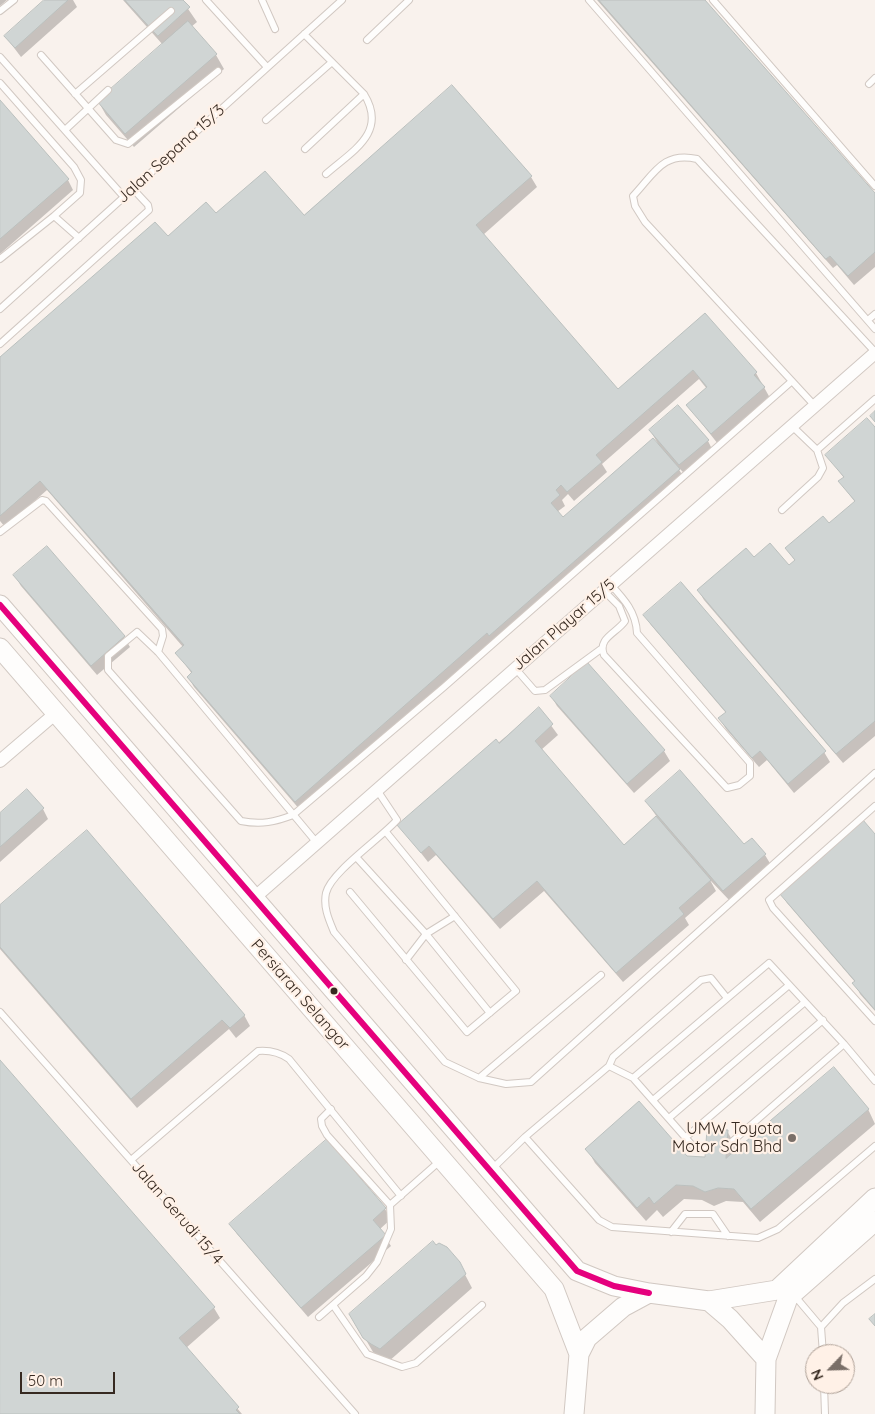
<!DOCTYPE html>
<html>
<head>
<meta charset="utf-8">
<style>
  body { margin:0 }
  #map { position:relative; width:875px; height:1414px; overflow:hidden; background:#f9f2ed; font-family:Quicksand,sans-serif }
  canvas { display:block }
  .north { position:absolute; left:805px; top:1344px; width:50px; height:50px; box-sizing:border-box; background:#fff1e7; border:1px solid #afa197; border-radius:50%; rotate:246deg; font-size:14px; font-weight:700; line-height:20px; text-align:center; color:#362920 }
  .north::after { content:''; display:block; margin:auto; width:18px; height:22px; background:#7a6f68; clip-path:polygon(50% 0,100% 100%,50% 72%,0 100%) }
  .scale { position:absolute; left:20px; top:1372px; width:95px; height:22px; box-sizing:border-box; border:2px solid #362920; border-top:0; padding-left:6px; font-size:15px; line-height:18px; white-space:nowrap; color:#362920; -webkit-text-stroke:4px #fff1e7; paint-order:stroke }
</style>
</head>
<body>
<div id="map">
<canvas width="875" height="1414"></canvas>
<div class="north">N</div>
<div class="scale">50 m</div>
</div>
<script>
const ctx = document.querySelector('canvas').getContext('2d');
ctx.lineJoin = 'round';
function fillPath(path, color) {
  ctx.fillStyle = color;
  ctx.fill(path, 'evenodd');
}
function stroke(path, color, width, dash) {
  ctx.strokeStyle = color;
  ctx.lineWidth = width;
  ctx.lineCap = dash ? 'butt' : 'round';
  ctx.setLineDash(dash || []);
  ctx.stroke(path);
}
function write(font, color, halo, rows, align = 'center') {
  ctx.font = font + ' Quicksand,sans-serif';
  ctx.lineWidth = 4.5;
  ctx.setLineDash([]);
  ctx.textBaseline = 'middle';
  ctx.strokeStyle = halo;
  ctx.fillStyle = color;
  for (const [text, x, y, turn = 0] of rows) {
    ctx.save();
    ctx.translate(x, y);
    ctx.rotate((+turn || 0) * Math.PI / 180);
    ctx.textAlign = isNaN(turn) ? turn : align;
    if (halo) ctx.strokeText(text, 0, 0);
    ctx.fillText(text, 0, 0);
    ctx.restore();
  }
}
fillPath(new Path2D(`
  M0,0h7l-7,6z
  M46,0h27l4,7 -56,50 -16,-21z
  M123,0h59l15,22 -6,5 25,28 8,14 -90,78 -28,-32 -8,-14 65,-56z
  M597,0h106l172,195v72l-21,18 -17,-20 -4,3z
  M452,87l79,90 6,10 -54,48 135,156 87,-77 51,59 14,25 -52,46 -30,-38 19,-17 -8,-10 -97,85 5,8 -33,29 -6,-7 -6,6 3,6 -8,6 6,7 95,-75 -8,-14 58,11 5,10 -27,24 -9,-9 8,14 -384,331 -107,-124 -6,-10 4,-3 -15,-21 6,-6 -136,-157 -42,37 -5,-6v-162l168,-122 48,-22 88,2z
  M0,102l68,78 5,10 -73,64z
  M875,429v307l-32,27 -139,-163 -6,-10 56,-31 35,8 6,-6 -8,-12 42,-24 26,-23 -15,-20 4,-4 -17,-23z
  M47,548l77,89 6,10 -33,28 -76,-89 -6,-10z
  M645,615l179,137 6,10 -36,31 -27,-33 -8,7 -33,-38 -6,-10 6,-6 -75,-88z
  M587,664l77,87 6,10 -36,32 -77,-87 -6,-10z
  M539,709l19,26 -17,15 83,96 33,-29 -11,-16 119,54 6,10 -41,36 -20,-21 6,11 -31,27 4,7 -66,57 -79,-91 -44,38 -64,-74 -8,7 -29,-37z
  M43,809l5,10 -48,43v-47z
  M875,836v175l-15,-17 -5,-12 -68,-79 -6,-10z
  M0,907l244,108 6,11 -14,12 -7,-9 -92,79 -137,-159z
  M0,1062l214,246 6,10 -34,30 56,66h-242z
  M868,1109l7,15 -115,98 -17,-20 -17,-1 -12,5 -12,-6 -18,-1 -21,18 -6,-7 -11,11 -51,-58 -8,-14 119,10 21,-28 8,14 -1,8z
  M327,1141l58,68 6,10 -11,10 11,17 -83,71 -71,-83 -6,-10z
  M459,1263l13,25 -84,74 -15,-10 -22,-38z`), '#0003');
const building = new Path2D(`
  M44,0h24l-53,48 -11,-12z
  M125,0h58l7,7 -32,29z
  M599,0h106l170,193v59l-27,24 -18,-20 -4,3z
  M188,21l29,33 -92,80 -28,-33z
  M452,85l80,91 -56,49 142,164 87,-76 52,59 -3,3 11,12 -54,47 -25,-29 21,-18 -14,-17 -97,85 6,7 -35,30 -6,-7 -5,5 4,5 -9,8 12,14 90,-79 27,31 -191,167 -2,-3 -192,169 -108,-125 5,-5 -17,-19 9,-8 -144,-164 -40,35v-159l155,-135 13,14 38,-34 10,11 49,-42 39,44z
  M0,100l69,79 -69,60z
  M678,405l31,35 -30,25 -30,-35z
  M875,411v11l-5,-6z
  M867,418l8,9v294l-39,33 -139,-164 49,-42 8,9 16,-14 19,22 6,-5 -10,-12 38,-32 6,7 26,-22 -17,-20 6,-4 -19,-22z
  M47,546l78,90 -34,30 -78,-91z
  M681,582l145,169 -38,33 -28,-33 -8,7 -34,-40 8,-6 -83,-97z
  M587,662l78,88 -38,34 -77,-88z
  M539,707l14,17 -18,17 89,104 32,-29 55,64 -32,28 5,6 -68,59 -79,-92 -44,38 -64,-73 -8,7 -24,-28 99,-86 3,4z
  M680,770l64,74 8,-6 14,16 -43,37 -78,-90z
  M27,789l17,19 -44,39v-34z
  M863,820l12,14v176l-23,-27 3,-2 -76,-88z
  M87,830l158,185 -15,13 -8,-8 -91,79 -131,-152v-42z
  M0,1060l215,247 -36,31 60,69 -3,3 4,4h-240z
  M834,1067l35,42 -118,100 -17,-20 -16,-1 -13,4 -12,-6 -17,-1 -22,19 -5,-7 -12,11 -52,-59 54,-48 48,55 18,1 2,-28 21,1 -2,28z
  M327,1139l59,69 -13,12 13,15 -85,73 -72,-84z
  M433,1241l3,4 3,-2 8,4 13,15 6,12 -86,75 -9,-5 -8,-6 -14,-24z
  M875,1314v12l-6,-7z`);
fillPath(building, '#d0d5d4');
stroke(building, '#bbc0be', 1);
const lane = new Path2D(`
  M206,0l61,67
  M262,0l13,29
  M589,0l286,329
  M713,0l162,186
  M0,11l14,-11
  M304,34l60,60c24,39 -12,57 -38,80
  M367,40l42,-40
  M41,55l75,85 12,4 90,-73
  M0,57l124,140
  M0,83l74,84 7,13 -1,13 -26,23 25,22
  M869,84l6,-6
  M75,94l96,-83
  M266,120l66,-58
  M65,130l43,-40
  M305,149l59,-55
  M0,259l54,-43
  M0,309l342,-309
  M868,320l7,-6
  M0,344l149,-134 -1,-5 -15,-16
  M815,406l-170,-184 -10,-16 -2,-10c21,-22 30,-45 64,-37l178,193
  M817,450l58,-51
  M782,510l36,-33 5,-9 -6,-18 -25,-24
  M0,532l42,-32 4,1 116,128 1,7 -5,16
  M604,591l15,15 6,15c-8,12 -28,17 -21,34l123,133 12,-3 11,-9v-13l-113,-130c-1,-21 -13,-34 -26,-48
  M515,668l20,23 10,-1 56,-41
  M377,790l20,30c-17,19 -66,52 -71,73 -3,14 3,27 8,39l111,130 34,16 27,6 25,-2 344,-309
  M875,806l-106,94 4,8 102,113
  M317,843l-159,-191 -21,-20 -29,24v14l133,151c20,4 34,1 52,-6l151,-128 348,-306
  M357,858l69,76 64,79
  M350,892l117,140 49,-41 -130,-159
  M406,960l20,-26 29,-18
  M0,1012l355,402
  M609,1066l4,-9 88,-77 10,-2 16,20
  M479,1078l122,-103
  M633,1078l136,-115 75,81 31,37
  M653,1100l135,-114
  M331,1109l-10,10 1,7 5,9 63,70
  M669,1118l136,-116
  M525,1137l74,83 13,7 146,11 20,-9 97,-83
  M686,1137l137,-117
  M727,1146l117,-102
  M131,1160l127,-109c12,-1 21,1 31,8l112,137
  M491,1170l34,-33 84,-71 24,12 59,67 14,2
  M671,1232l14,-18h28l15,22
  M794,1295l27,32 2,27
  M333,1305l34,49 35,13 14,-4 66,-58
  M319,1317l47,-41 11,-14 14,-33 -1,-24 51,-45
  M821,1327l22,-24 32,-24
  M824,1384l1,30`);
const street = new Path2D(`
  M0,761l56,-48
  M254,898l621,-545`);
const primary = new Path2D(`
  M0,605l577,666 37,15 35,7
  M0,648l554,641 25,65
  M709,1301l68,-11 98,-92
  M766,1359l22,-61 87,-77
  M574,1414l5,-60 8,-16 36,-31 26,-14 60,8 21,18 36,40 -1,55`);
stroke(lane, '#d1c8c2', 8);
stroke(street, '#d1c8c2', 14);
stroke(primary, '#d1c8c2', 21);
stroke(lane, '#fefdfc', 6);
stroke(street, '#fefdfc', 12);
stroke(primary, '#fefdfc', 19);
stroke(new Path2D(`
  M0,605l577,666 37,15 35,7`), '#e5007d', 6);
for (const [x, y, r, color] of [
  [334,991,4.5,"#362920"],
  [792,1138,5,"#7a6f68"]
]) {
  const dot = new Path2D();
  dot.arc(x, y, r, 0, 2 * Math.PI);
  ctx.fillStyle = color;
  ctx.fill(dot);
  stroke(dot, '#fff1e7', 2);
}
write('16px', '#362920', '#fff1e7', [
  ["Jalan Sepana 15/3",171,154,-42],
  ["Jalan Playar 15/5",564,625,-41],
  ["Persiaran Selangor",300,995,49],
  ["Jalan Gerudi 15/4",177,1213,49]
]);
write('16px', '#362920', '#fff1e7', [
  ["UMW Toyota",782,1129],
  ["Motor Sdn Bhd",782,1147]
], 'right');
</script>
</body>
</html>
